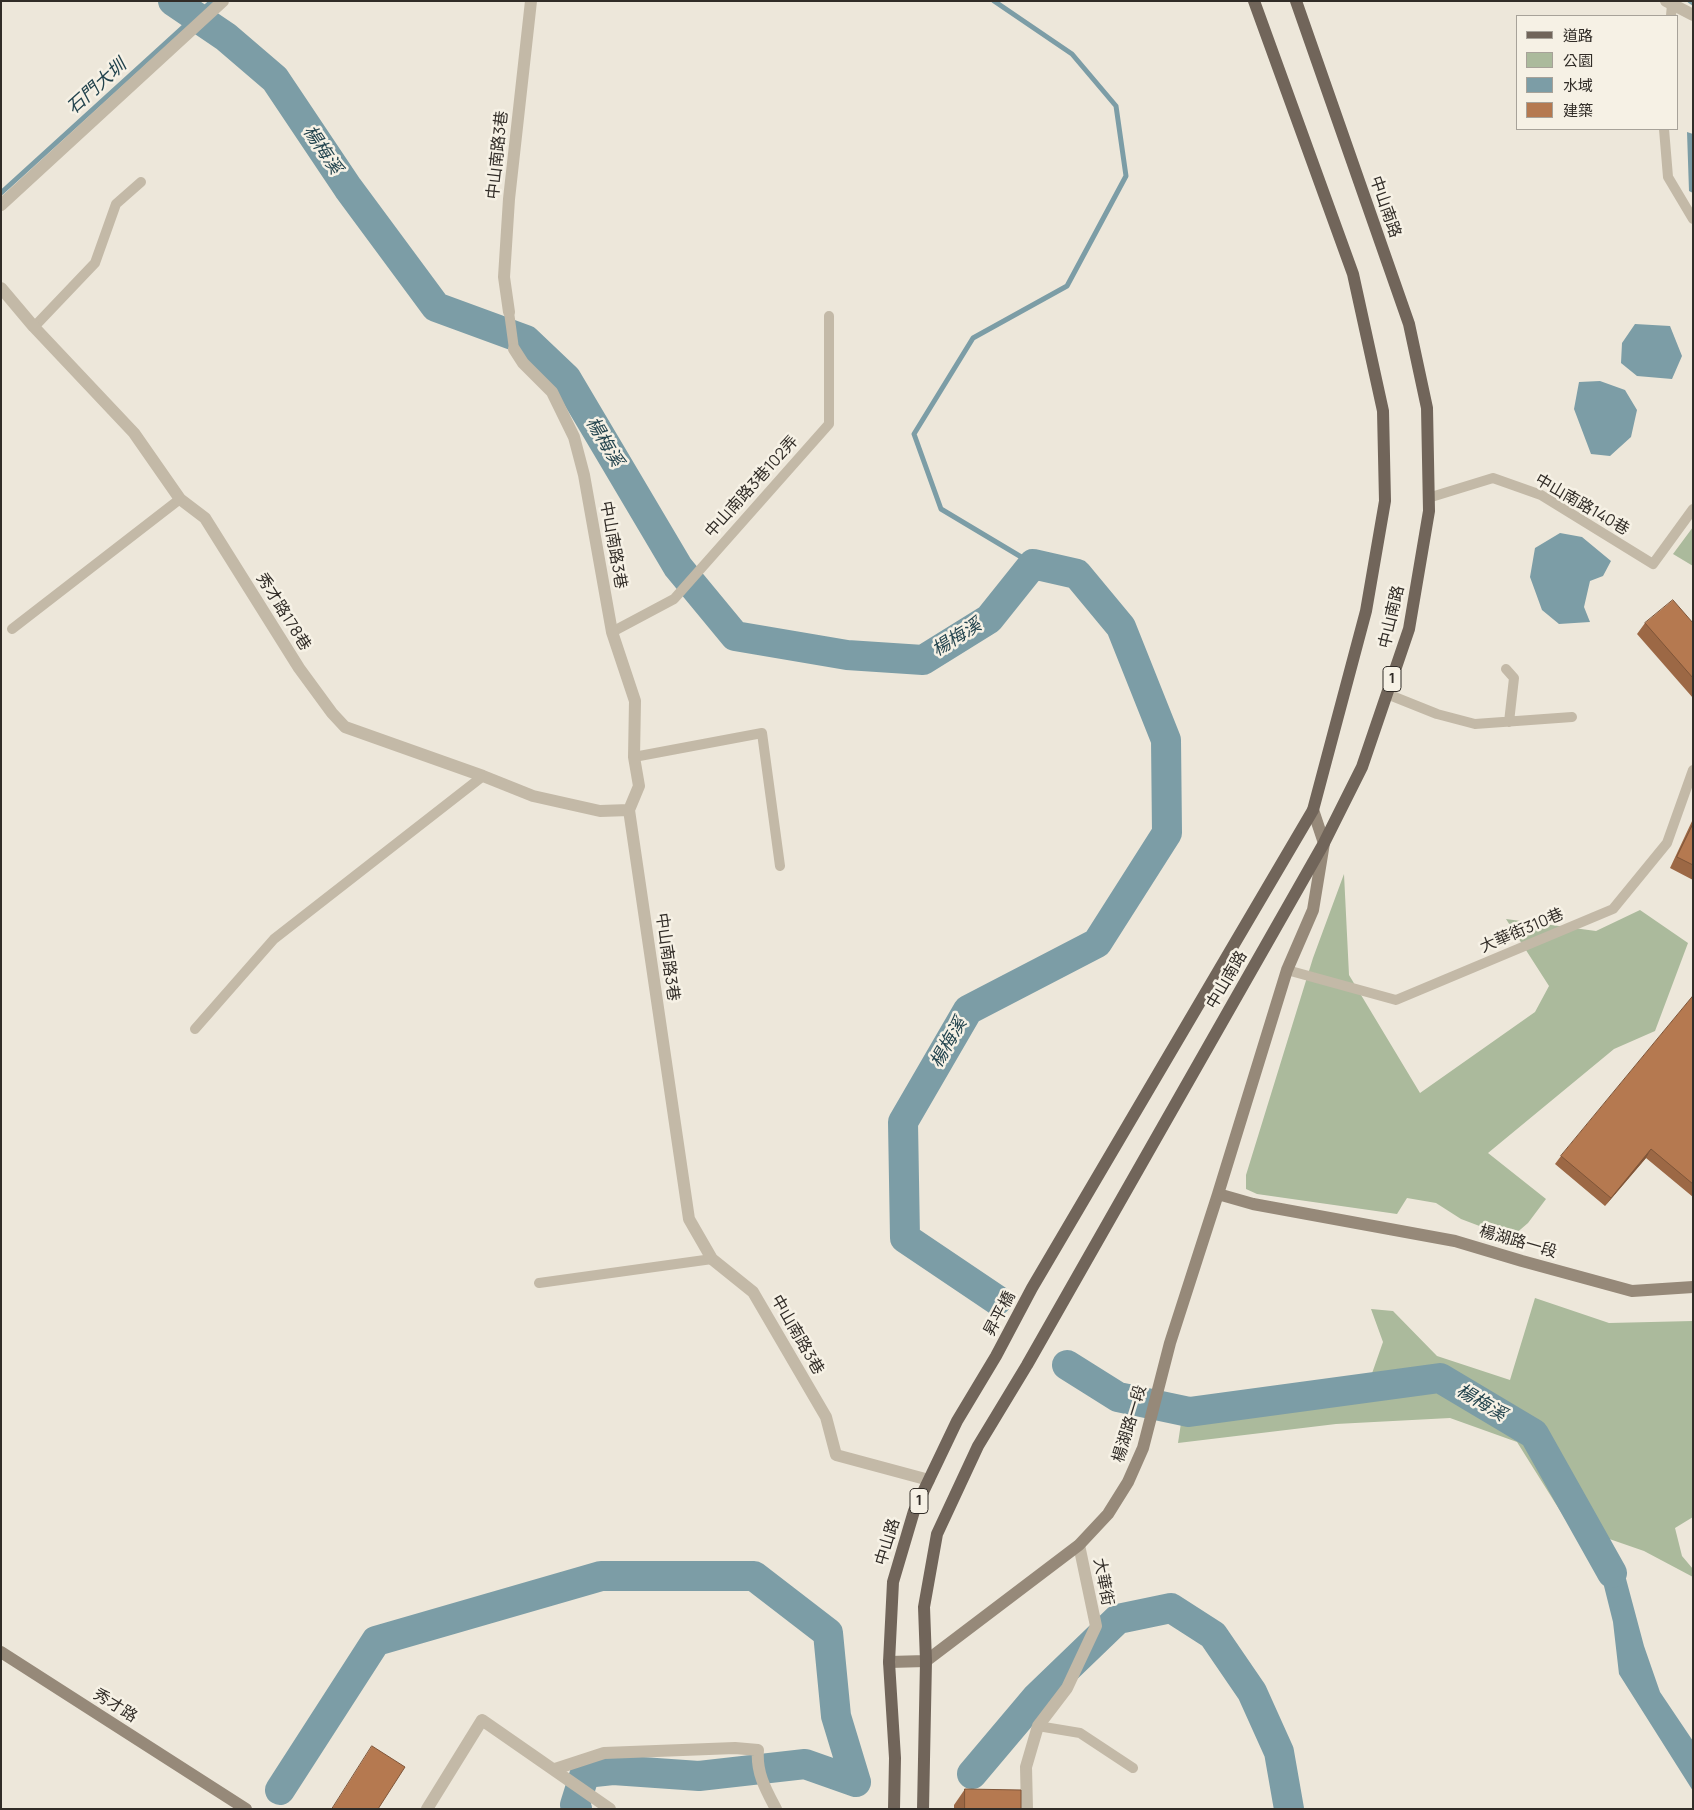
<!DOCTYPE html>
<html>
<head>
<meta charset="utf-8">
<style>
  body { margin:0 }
  #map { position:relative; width:1694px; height:1810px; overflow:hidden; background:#ede7da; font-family:Manrope,"Noto Sans TC",sans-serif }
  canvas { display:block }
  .frame { position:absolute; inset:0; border:2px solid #312c27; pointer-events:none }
  .legend { position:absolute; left:1516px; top:15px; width:162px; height:115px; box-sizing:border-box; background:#f6f1e5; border:1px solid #a7a299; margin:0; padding:6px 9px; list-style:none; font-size:15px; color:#312c27 }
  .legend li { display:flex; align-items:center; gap:10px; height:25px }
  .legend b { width:25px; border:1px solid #a7a299 }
</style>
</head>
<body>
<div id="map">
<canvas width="1694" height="1810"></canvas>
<div class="frame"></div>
<ul class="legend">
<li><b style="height:6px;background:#71655a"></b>道路</li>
<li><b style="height:14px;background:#abba9c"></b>公園</li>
<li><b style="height:14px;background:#7c9da6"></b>水域</li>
<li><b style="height:14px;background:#b57950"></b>建築</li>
</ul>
</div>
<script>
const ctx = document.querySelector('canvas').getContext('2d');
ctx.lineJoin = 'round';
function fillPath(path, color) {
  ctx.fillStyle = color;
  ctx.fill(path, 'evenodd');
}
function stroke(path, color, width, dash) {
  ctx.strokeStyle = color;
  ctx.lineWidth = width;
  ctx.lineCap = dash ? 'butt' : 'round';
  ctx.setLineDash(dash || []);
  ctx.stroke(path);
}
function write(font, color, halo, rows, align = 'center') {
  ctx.font = font + ' Manrope,"Noto Sans TC",sans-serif';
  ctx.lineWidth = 5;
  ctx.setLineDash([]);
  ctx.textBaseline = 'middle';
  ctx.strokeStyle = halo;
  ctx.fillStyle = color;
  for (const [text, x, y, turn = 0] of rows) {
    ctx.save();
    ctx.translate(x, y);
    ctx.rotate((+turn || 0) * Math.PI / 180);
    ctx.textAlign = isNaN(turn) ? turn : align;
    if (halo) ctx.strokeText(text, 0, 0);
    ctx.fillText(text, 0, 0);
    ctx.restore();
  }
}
fillPath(new Path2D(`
  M1693,527v39l-20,-12z
  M1344,874l5,101 71,118 115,-81 14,-26 -43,-67 90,12 44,-21 48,33 -33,88 -41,18 -126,104 58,46 -18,24 -14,12 -16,-2 -37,-14 -25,-16 -29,-5 -10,16 -140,-20 -11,-5v-14l67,-217z
  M1535,1298l74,25 84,-2v196l-18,11 7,28 11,13v8l-49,-26 -75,-26 -52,-83 -67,-24 -114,6 -158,19 3,-20 182,-24 20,-57 -12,-33 22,2 44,45 73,24z`), '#abba9c');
fillPath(new Path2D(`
  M1687,132l6,2v59l-4,-2z
  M1635,324l35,2 12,30 -10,23 -35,-3 -16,-13 1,-20z
  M1600,381l25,9 12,20 -6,27 -21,19 -19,-2 -17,-45 5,-27z
  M1560,533l22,4 29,24 -8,15 -13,5 -6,26 6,15 -31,2 -17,-14 -12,-33 5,-29z
  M1592,1538l29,22 23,86 16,46 33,49v50l-74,-117 -6,-52z`), '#7c9da6');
stroke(new Path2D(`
  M994,1l78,53 44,52 10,70 -59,110 -94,52 -59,96 27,75 92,55
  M1690,1l3,2
  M1,193l211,-192`), '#7c9da6', 5);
stroke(new Path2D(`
  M173,1l53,36 49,42 73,109 88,119 90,33 40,38 112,189 57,69 112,19 76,5 66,-41 44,-55 44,10 44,53 45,113 1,93 -70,110 -129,67 -65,112 2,116 92,62
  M1067,1365l51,32 71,15 251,-34 94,56 78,139
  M972,1774l65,-77 81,-78 53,-11 42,27 39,57 27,60 10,57
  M280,1790l96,-149 225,-65h153l74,57 8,83 20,66
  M577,1809l-2,-4 10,-32 28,-3 86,6 106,-12 51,18`), '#7c9da6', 30);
stroke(new Path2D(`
  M1671,16l1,-12
  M1664,129l4,48 25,42
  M509,312l5,37
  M34,327l61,-64 21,-59 25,-22
  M1428,498l65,-20 48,17 112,69 40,-55
  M12,629l168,-130
  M612,632l62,-33 155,-175v-108
  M1506,669l8,9 -5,44
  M1387,694l50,20 38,10 97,-7
  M634,757l128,-24 18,133
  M1287,970l109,30 217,-91 54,-66 26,-73
  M195,1029l79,-90 209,-163
  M539,1283l173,-24
  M1038,1726l42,7 53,35`), '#c3b9a7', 10);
stroke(new Path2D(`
  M1666,1l27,14
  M1,205l222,-204
  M1,288l33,39 100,106 46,66 25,19 94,150 33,45 13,14 138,49 50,20 67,15 29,-1
  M509,312l-5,-35 5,-78 22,-198
  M514,349l9,14 29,29 22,45 10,38 28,157 23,69 -1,56 5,29 -10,24 60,409 23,40 41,33 73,125 10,38 93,25
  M555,1769l49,-16 131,-5 23,2c-2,23 8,40 18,59
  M427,1809l55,-89 128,89
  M1027,1809l-1,-42 12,-41 29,-38 29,-62 -17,-81`), '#c3b9a7', 12);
stroke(new Path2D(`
  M1218,1194l69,-224 26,-60 11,-67 -11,-33
  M1,1652l245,157
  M889,1662l37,-1 153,-116 29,-31 20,-32 15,-34 27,-105 48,-149 35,10 202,37 67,20 110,30 61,-4`), '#968979', 12);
stroke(new Path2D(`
  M894,1809l1,-51 -6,-96 4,-80 21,-71 43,-90 39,-65 36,-68 281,-478 53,-199 19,-110 -2,-90 -30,-137 -99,-273
  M923,1809l3,-148 -2,-54 13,-73 41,-88 49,-81 297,-522 38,-76 47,-138 20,-118 -2,-103 -18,-84 -113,-323`), '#71655a', 12);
fillPath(new Path2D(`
  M1645,623h48v75l-56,-64z
  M1693,819v61l-23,-12z
  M1693,996v201l-47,-39 -41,48 -50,-42 6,-8z
  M965,1789l56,20h-67v-4z`), '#9c6845');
fillPath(new Path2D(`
  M1651,1149l-5,9 -41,48 6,-8z`), '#7f5538');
const building = new Path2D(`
  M1673,600l20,23v55l-48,-55z
  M1693,824v41l-16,-8z
  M1693,996v188l-42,-35 -40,49 -50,-42z
  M372,1746l33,21 -27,42h-46z
  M965,1789l56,1v19h-56z`);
fillPath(building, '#b57950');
stroke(building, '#7f5538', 1);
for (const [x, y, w] of [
  [1392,679,18],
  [919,1501,18]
]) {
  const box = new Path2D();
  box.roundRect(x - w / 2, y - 12.5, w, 25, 4);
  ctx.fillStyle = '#f6f1e5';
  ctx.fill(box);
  stroke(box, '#312c27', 1);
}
write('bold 15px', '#312c27', null, [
  ["1",1392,679],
  ["1",919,1501]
]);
write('16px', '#312c27', '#f6f1e5', [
  ["中山南路3巷",498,155,-84],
  ["中山南路",1385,207,71],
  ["中山南路3巷102弄",752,487,-48],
  ["中山南路140巷",1582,505,30],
  ["中山南路3巷",613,545,80],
  ["秀才路178巷",283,612,58],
  ["中山南路",1392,617,-77],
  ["大華街310巷",1522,931,-23],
  ["中山南路3巷",667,957,82],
  ["中山南路",1227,980,-60],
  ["楊湖路一段",1518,1242,16],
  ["昇平橋",1000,1314,-62],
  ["中山南路3巷",797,1335,60],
  ["楊湖路一段",1130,1424,-73],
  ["中山路",888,1542,-73],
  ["大華街",1103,1582,79],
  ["秀才路",115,1706,32]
]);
write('italic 18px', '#22434d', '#f6f1e5', [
  ["石門大圳",97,87,-42],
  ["楊梅溪",322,150,56],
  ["楊梅溪",604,442,59],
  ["楊梅溪",957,638,-32],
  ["楊梅溪",949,1043,-60],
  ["楊梅溪",1481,1403,31]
]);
</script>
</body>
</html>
